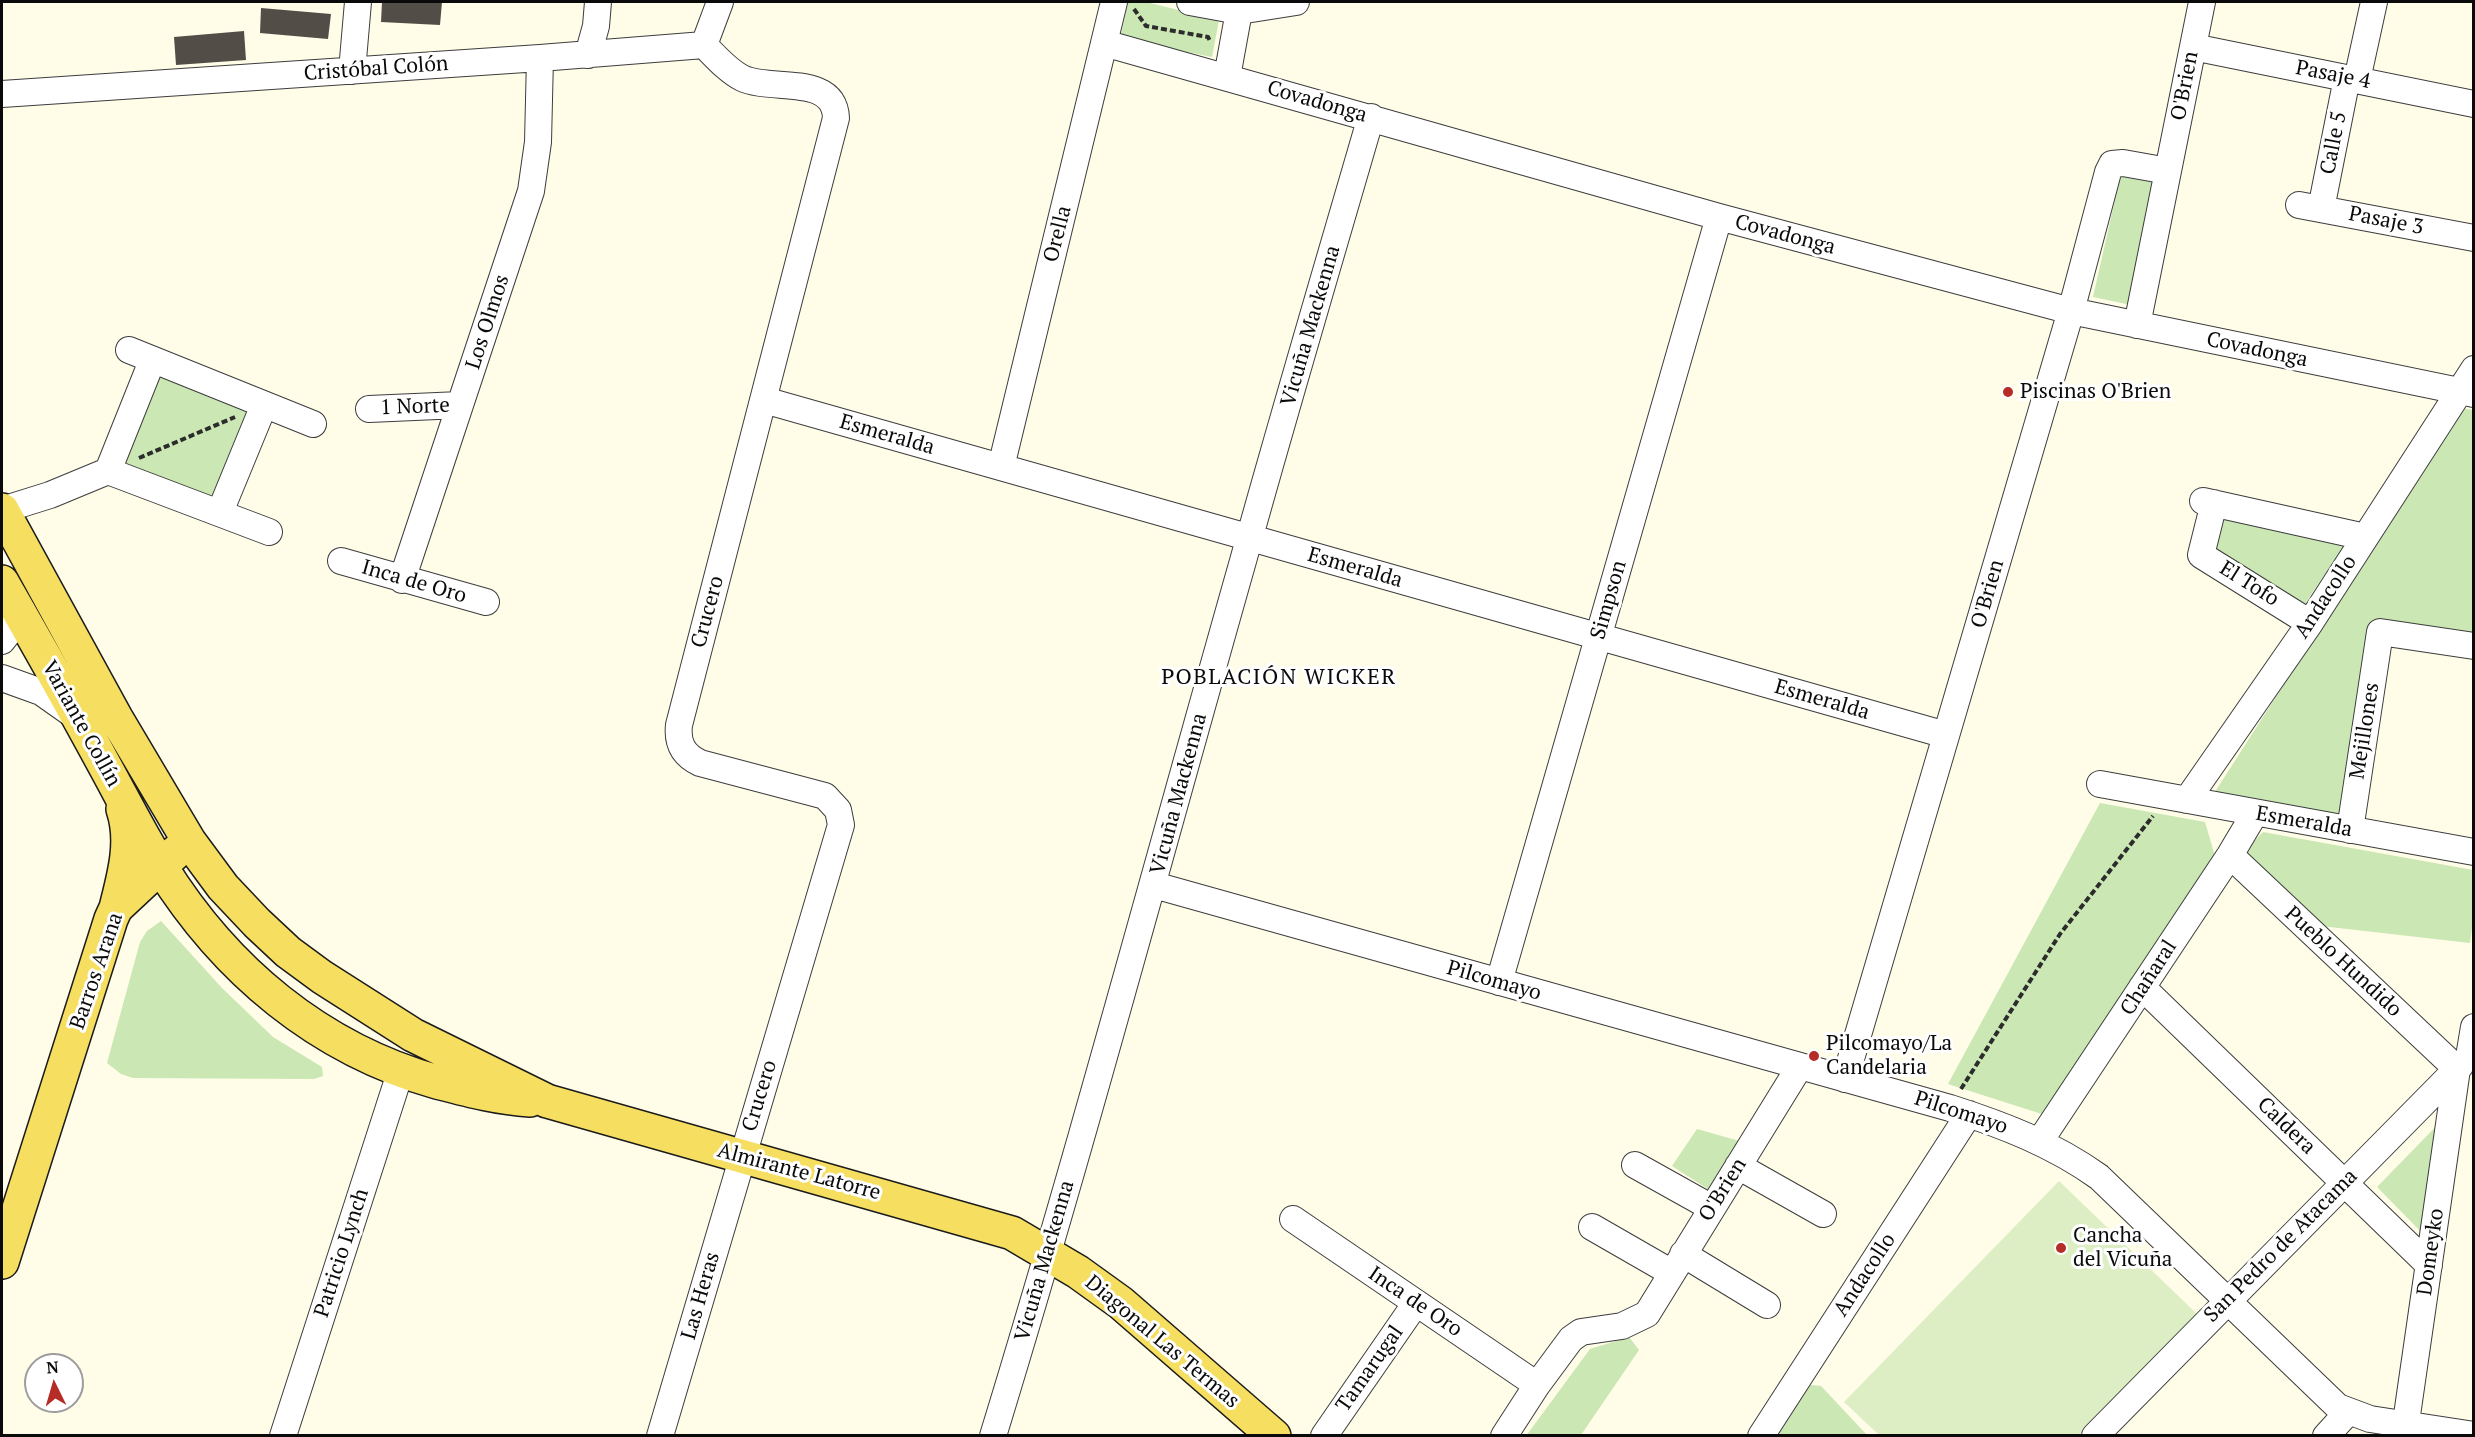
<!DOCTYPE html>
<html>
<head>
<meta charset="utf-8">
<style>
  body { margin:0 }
  #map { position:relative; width:2475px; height:1437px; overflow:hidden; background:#fffce8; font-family:"PT Serif",serif }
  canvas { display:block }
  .frame { position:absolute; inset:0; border:3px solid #0a0a0a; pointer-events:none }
  .north { position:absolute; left:24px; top:1353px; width:60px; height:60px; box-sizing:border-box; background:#fff; border:2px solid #9d9d9d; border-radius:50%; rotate:355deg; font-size:16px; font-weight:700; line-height:24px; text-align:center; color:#0a0a0a }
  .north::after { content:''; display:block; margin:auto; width:21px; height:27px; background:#b62c27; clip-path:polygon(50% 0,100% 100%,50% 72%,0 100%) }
</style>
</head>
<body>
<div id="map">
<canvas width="2475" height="1437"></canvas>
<div class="frame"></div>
<div class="north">N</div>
</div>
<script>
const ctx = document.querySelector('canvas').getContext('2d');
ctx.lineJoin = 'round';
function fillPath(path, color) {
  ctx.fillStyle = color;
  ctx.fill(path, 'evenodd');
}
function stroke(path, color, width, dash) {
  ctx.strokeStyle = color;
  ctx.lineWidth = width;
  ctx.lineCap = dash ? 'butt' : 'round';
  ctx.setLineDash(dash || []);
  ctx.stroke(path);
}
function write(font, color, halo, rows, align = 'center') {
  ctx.font = font + ' "PT Serif",serif';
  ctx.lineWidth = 6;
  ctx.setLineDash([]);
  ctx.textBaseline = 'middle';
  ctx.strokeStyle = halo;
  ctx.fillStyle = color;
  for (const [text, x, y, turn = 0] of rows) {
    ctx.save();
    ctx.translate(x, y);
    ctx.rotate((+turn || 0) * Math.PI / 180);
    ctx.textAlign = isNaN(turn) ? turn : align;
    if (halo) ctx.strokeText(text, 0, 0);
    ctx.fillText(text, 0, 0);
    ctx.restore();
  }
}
fillPath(new Path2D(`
  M1128,2h18l73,18 -7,37 -92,-18z
  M2122,169l39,9 -30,127 -38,-8z
  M161,374l93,38 -37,89 -93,-38z
  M2461,408l12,2v228l-101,-14 -33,195 -126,-24z
  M2223,512l124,29 -43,64 -92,-55z
  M2100,803l105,19 10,34 -167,260 -100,-32z
  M2263,832l210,38v50l-3,23 -149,-17 -79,-73z
  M161,921l61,67 51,49 49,30 1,9 -9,3 -181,-1 -12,-4 -14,-11 33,-121 7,-11z
  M2453,1109l-19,136 -57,-58z
  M1697,1129l46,13 -32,49 -39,-25z
  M1629,1337l10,13 -58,85 -55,1 64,-87z
  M1803,1384l18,2 46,49 -97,1z`), '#cae7b4');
fillPath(new Path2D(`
  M2059,1181l138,133 -118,121h-200l-35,-33z`), '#ddeec5');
fillPath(new Path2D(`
  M382,2h60l-2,23 -59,-3z
  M261,8l70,6 -3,25 -68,-6z
  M244,31l2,29 -70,5 -2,-28z`), '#534d47');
const minor = new Path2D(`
  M1190,2l49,9 57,-9
  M1104,43l615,174 352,94 403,83
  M704,45l16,-43
  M2193,47l281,57
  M588,55l8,-29 2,-24
  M352,71l6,-69
  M1227,77l12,-66
  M2357,80l17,-78
  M2,94l538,-36 164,-13
  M2299,205l175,33
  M2321,209l26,-131
  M2137,325l65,-323
  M129,350l184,74
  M764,400l1182,335
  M369,409l91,-4
  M1001,467l113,-465
  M108,471l161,61
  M2203,501l162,36
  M2214,503l-13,52 109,68
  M2,510l48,-15 58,-24 44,-110
  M220,512l44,-107
  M341,561l145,41
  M402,580l129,-389 7,-49 2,-84
  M2,641l8,-10 5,-25
  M2,678l39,14 34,24
  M2100,784l374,68
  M2187,800l123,-177 164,-254
  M2350,830l30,-198 94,14
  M2230,855l227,214 -53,367
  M1154,885l796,223c53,17 103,36 149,69l239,230 32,12 104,16
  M1499,982l220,-765
  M2142,987l287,278
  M2469,1057l5,-30
  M1845,1079l226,-768 37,-139 4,-8 11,-1 45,8
  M2040,1141l190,-286 25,-42
  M1635,1165l77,43
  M1738,1166l85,48
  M1293,1219l244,166
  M1592,1227l80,46
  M1683,1254l84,51
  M283,1436l118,-366
  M660,1436l181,-611 -3,-15 -13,-14 -125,-33c-17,-8 -23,-20 -21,-38l157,-607c-2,-45 -65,-26 -94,-40 -14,-7 -27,-22 -38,-33
  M993,1436c89,-290 167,-583 250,-875 41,-148 85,-296 128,-444
  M1324,1436l92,-133
  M1504,1436l33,-51 34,-46 10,-7 41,-6 25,-12 153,-248
  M1761,1436l208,-322
  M2095,1436l365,-370
  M2326,1436l22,-24`);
const major = new Path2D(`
  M2,510l114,208 73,123 34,46 34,36 31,29 34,25 91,58 134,66 465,132 66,39 43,31 153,133
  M2,582c35,61 70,123 104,186 18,33 35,67 55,99 64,103 158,182 276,215 31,8 61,16 93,18
  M116,908c8,-32 18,-66 7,-99
  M2,1262l109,-343 5,-11 60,-56`);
stroke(minor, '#3d3d3d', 28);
stroke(major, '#1b1b1b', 36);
stroke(new Path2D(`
  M1134,9l12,17 62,11 2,4
  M139,458l96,-41
  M1961,1089l99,-155 93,-118`), '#2c2c2c', 4, [6, 3]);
stroke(minor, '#fff', 26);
stroke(major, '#f6de61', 33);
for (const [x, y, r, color] of [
  [2008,392,6,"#b62c27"],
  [1814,1056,6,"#b62c27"],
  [2061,1248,6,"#b62c27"]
]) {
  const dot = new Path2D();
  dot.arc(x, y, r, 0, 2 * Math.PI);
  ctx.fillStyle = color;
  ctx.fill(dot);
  stroke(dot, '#fff', 2);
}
write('21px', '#0a0a0a', '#fff', [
  ["Cristóbal Colón",376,69,-4],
  ["Pasaje 4",2333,75,11],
  ["O'Brien",2185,86,-79],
  ["Covadonga",1317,102,16],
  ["Calle 5",2334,143,-79],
  ["Pasaje 3",2386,221,11],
  ["Orella",1058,234,-76],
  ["Covadonga",1785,235,15],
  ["Los Olmos",488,322,-72],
  ["Vicuña Mackenna",1311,326,-74],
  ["Covadonga",2257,350,12],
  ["1 Norte",415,407,-2],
  ["Esmeralda",887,435,16],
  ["Esmeralda",1355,568,16],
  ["Inca de Oro",414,582,16],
  ["El Tofo",2249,584,32],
  ["O'Brien",1988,594,-74],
  ["Andacollo",2326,597,-57],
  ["Simpson",1609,600,-74],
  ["Crucero",708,612,-75],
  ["Esmeralda",1822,700,16],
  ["Variante Collín",81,724,61],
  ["Mejillones",2365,731,-81],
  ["Vicuña Mackenna",1179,794,-75],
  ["Esmeralda",2304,822,10],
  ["Pueblo Hundido",2343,962,43],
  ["Barros Arana",97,971,-71],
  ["Chañaral",2149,978,-57],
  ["Pilcomayo",1494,981,16],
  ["Crucero",760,1096,-73],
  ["Pilcomayo",1961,1113,18],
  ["Caldera",2286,1126,44],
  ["Almirante Latorre",799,1172,15],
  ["O'Brien",1723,1190,-58],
  ["San Pedro de Atacama",2281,1246,-45],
  ["Domeyko",2431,1252,-82],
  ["Patricio Lynch",342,1253,-72],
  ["Vicuña Mackenna",1045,1261,-74],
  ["Andacollo",1865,1275,-57],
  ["Las Heras",701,1296,-74],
  ["Inca de Oro",1415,1302,34],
  ["Diagonal Las Termas",1162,1342,40],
  ["Tamarugal",1370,1369,-55]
]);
write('21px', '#0a0a0a', '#fff', [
  ["Piscinas O'Brien",2020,392],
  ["Pilcomayo/La",1826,1044],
  ["Candelaria",1826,1068],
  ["Cancha",2073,1236],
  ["del Vicuña",2073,1260]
], 'left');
ctx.letterSpacing = '1.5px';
write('22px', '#0a0a0a', '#fff', [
  ["POBLACIÓN WICKER",1279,678]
]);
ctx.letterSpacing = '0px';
</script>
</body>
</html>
